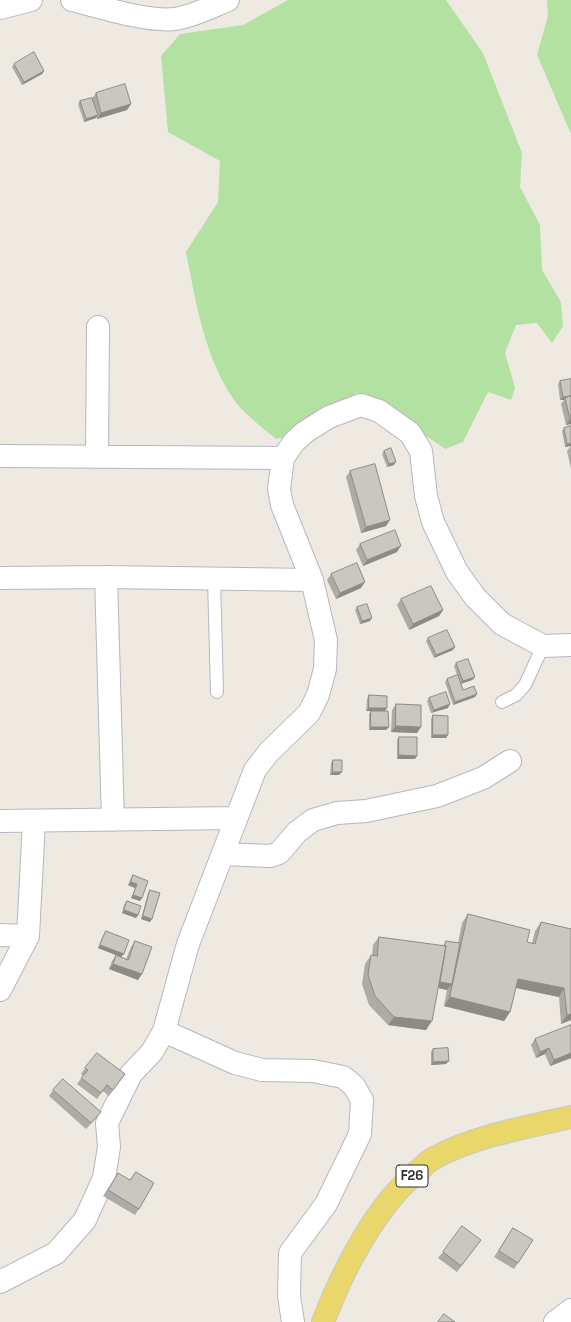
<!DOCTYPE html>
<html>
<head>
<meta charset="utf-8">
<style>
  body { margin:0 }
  canvas { display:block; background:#eeeae1 }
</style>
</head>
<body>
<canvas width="571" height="1322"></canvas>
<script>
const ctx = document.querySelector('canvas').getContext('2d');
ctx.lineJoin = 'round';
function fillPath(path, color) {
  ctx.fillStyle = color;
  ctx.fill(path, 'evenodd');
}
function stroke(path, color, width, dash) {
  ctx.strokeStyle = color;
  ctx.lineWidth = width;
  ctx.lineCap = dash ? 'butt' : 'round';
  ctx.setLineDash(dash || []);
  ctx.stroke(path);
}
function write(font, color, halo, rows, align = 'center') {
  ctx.font = font + ' "Space Grotesk",sans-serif';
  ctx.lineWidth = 3;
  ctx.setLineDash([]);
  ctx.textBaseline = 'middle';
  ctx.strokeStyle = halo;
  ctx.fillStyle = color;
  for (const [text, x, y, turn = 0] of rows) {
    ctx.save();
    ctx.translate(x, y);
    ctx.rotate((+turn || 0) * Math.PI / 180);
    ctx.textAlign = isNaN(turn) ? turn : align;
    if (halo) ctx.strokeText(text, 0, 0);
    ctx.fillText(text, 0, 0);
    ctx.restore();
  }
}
fillPath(new Path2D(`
  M288,0h158l37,53 39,100 -2,34 20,38 2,45 19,32 2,24 -11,17 -15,-20 -21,2 -11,28 10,35 -4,12 -23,-8 -25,50 -18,7 -75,-52 -13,-4 -22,12 -46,31 -13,3c-11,-9 -30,-24 -39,-35 -32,-43 -41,-101 -51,-152l32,-50 2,-41 -52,-29 -7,-76 19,-22 63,-9z
  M547,0h24v134l-34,-79 11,-39z`), '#b2e1a2');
const service = new Path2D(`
  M214,579l3,113
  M502,702l14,-7 9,-10 18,-39`);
const minor = new Path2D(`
  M72,0c29,7 74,22 103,19 19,-3 36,-12 53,-19
  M0,8l31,-8
  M0,456l283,2
  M97,457l1,-130
  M106,577l7,243
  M0,578l106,-1 206,3
  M0,821l236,-3
  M223,854l47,2 9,-3 18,-21 16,-12 24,-7 29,-2 71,-15 46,-18 27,-17
  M0,935l28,1
  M0,990l28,-54 6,-115
  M164,1031l71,32 27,7 51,1 30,6 11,9 8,14 -2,34 -34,70 -36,49 -1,43 4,26
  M0,1282l56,-29 29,-33 19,-42 5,-31 -2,-24 24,-49 21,-22 12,-21 24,-87 67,-174 14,-18 40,-39 9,-18 7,-26 1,-29 -14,-60 -30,-75 -3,-16 4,-31 11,-16 11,-10 24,-15 32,-12 18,6 31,22 11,18 5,45 7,26 24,50 18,25 27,27 41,22 28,-1
  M555,1322l16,-12`);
const primary = new Path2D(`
  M323,1322c20,-52 52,-115 95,-151 5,-4 10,-10 16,-13 41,-22 92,-31 137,-41`);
stroke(service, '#b5b6c0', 14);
stroke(minor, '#b5b6c0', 24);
stroke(primary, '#c9c9c9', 24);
stroke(service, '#fff', 12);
stroke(minor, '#fff', 22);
stroke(primary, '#e9d76b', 22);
fillPath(new Path2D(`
  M14,64l30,7 -2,3 -20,11 -10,-18z
  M96,93l35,11 -4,6 -30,9v-2l-1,1 -12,4 -6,-18 2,-3 12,-3z
  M571,379v45l-5,1 -5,-21 3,-4h-4l-2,-16 2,-3z
  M571,426v43l-4,-18 4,-5 -6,1 -3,-16 2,-3z
  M384,451l10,14 -7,2 -5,-13z
  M350,471l36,55 -25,7 -15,-56z
  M360,544l37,8 -34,14 -7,-16z
  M331,574l30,14 -25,11 -9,-19z
  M401,599l42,11 -4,6 -30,14 -12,-25z
  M357,607l13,14 -10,3 -5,-14z
  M428,638l25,12 -19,8 -8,-17z
  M456,663l19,14 -3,3 -11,4 2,6 14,4 -2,3 -22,8 -8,-23 2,-3 10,-4 -3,-9z
  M369,695l16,16 4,16 -3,3h-17v-16l2,-3h-5l1,-12z
  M429,698l19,10 -17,5 -4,-12z
  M396,704l21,29 -26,-1 1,-22z
  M433,715l13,23h-15v-19z
  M399,737l18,19 -2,3h-18v-19z
  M333,760l6,15h-9l1,-12z
  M133,875l9,23 -2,3 -9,-3 4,-10 -7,-3 3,-7z
  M150,890v32l-9,-3 7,-26z
  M127,901l11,14 -2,3 -14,-5 2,-8z
  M468,914l59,28 5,1 3,-12 6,-9 30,7v91l-10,4 -2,-27 -43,-9 -6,24 -6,9 -60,-15 3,-16 -9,-2 -12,42 -38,-5 -19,-20 -7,-21 3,-20 6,-9 1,1 1,-11 6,-8 64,9 3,-5 12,2 4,-20z
  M106,931l18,23 -3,3 -23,-9 6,-14z
  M135,941l3,39 -29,-11 3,-8 4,-6 10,4 5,-12z
  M535,1039l36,19 -21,8 -5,-12 -9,4 -5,-13z
  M433,1049l13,15 -15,1v-13z
  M85,1068l40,6 -16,22 -6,-5 -6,8 -20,-15 6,-8 -2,-2z
  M53,1090l43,28 -10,11 -37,-33z
  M136,1172l3,37 -4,6 -32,-19 15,-23 12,7z
  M513,1228l5,35 -4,6 -20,-12z
  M481,1240l-24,32 -19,-14 5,-6z`), '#aeaaa5');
fillPath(new Path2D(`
  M44,71l-2,3 -20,11 2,-3z
  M131,104l-4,6 -30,9 4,-6z
  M98,115l-2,3 -12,4 2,-3z
  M571,396v2h-6l-1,2h-4l3,-3z
  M570,419h1v5l-5,1z
  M571,443v3l-6,1 2,-3z
  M396,462l-2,3 -7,2 2,-3z
  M390,520l-4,6 -25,7 5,-6z
  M401,546l-4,6 -34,14 4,-6z
  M365,582l-4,6 -25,11 4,-6z
  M443,610l-4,6 -30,14 4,-6z
  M372,618l-2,3 -10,3 2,-3z
  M455,647l-2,3 -19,8 2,-3z
  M475,677l-3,3 -12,4 3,-3z
  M477,694l-2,3 -22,8 2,-3z
  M450,704l-2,4 -17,5 3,-3z
  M369,708h18l-2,3h-19z
  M396,726l25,1 -4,6 -26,-1z
  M371,727h18l-3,3h-17z
  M433,735h15l-2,3h-15z
  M399,755l18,1 -2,3h-18z
  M333,772h9l-3,3h-9z
  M131,882l6,2 -2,4 -7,-3z
  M133,895l9,3 -2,3 -9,-3z
  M124,910l14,5 -2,3 -14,-5z
  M143,916l9,3 -2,3 -9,-3z
  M100,945l24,9 -3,3 -23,-9z
  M113,964l29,10 -4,6 -29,-11z
  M518,979l46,9 -5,9 -47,-10z
  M438,981l14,3 -5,6 -13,-3z
  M450,997l60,15 -6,9 -60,-15z
  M571,1014v6l-10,4 6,-9z
  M394,1017l38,4 -6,9 -38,-5z
  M549,1048l-4,6 -9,4 4,-6z
  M571,1053v5l-21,8 4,-6z
  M449,1061l-3,3 -15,1 2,-3z`), '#8d8b86');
const building = new Path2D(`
  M34,52l10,19 -20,11 -10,-18z
  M125,84l6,20 -30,9 -5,-20z
  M92,98l6,17 -12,4 -6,-18z
  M571,379v17l-8,1 -3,-16z
  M571,396v23h-1l-5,-21z
  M571,426v17l-4,1 -3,-16z
  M391,448l5,14 -7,2 -5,-13z
  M375,464l15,56 -24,7 -16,-56z
  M395,530l6,16 -34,14 -7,-16z
  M357,563l8,19 -25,11 -9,-19z
  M431,586l12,24 -30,14 -12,-25z
  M367,604l5,14 -10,3 -5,-14z
  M447,630l8,17 -19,8 -8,-17z
  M468,659l7,18 -12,4 -7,-18z
  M458,675l5,15 11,-4 3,8 -22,8 -8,-23z
  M446,692l4,12 -16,6 -5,-12z
  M369,695l18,1v12h-18z
  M396,704l25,1v22l-25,-1z
  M371,711h17l1,16h-18z
  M433,715l15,1v19h-15z
  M399,737h18v19l-18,-1z
  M333,760h9v12h-9z
  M133,875l15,6 -6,17 -9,-3 4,-11 -6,-2z
  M150,890l10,3 -8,26 -9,-3z
  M127,901l14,5 -3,9 -14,-5z
  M468,914l62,16 -3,12 8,2 6,-22 30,7v85l-4,1 -3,-27 -46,-9 -8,33 -60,-15z
  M106,931l23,9 -5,14 -24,-9z
  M379,937l67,9 -14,75 -38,-4 -19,-21 -7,-21 3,-20 6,1z
  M135,941l17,6 -10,27 -29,-10 3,-9 12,5z
  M446,941l14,2 -8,41 -12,-2 6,-36h-1z
  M571,1025v28l-17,7 -5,-12 -9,4 -5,-13z
  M448,1048l1,13 -16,1v-13z
  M97,1053l28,21 -12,16 -6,-5 -6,8 -20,-15 7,-8 -3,-2z
  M63,1079l38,33 -10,11 -38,-33z
  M136,1172l18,11 -15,26 -31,-19 10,-17 12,7z
  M462,1226l19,14 -20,26 -18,-14z
  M513,1228l20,12 -15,23 -19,-12z
  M444,1314l11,8h-17z`);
fillPath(building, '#cac6c0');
stroke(building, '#8d8b86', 1);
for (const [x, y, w] of [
  [412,1176,32]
]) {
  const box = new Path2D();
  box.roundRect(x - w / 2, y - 11, w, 22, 3);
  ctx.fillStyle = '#fff';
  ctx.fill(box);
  stroke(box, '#2e2e2e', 1);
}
write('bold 13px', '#2e2e2e', null, [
  ["F26",412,1176]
]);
</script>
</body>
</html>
